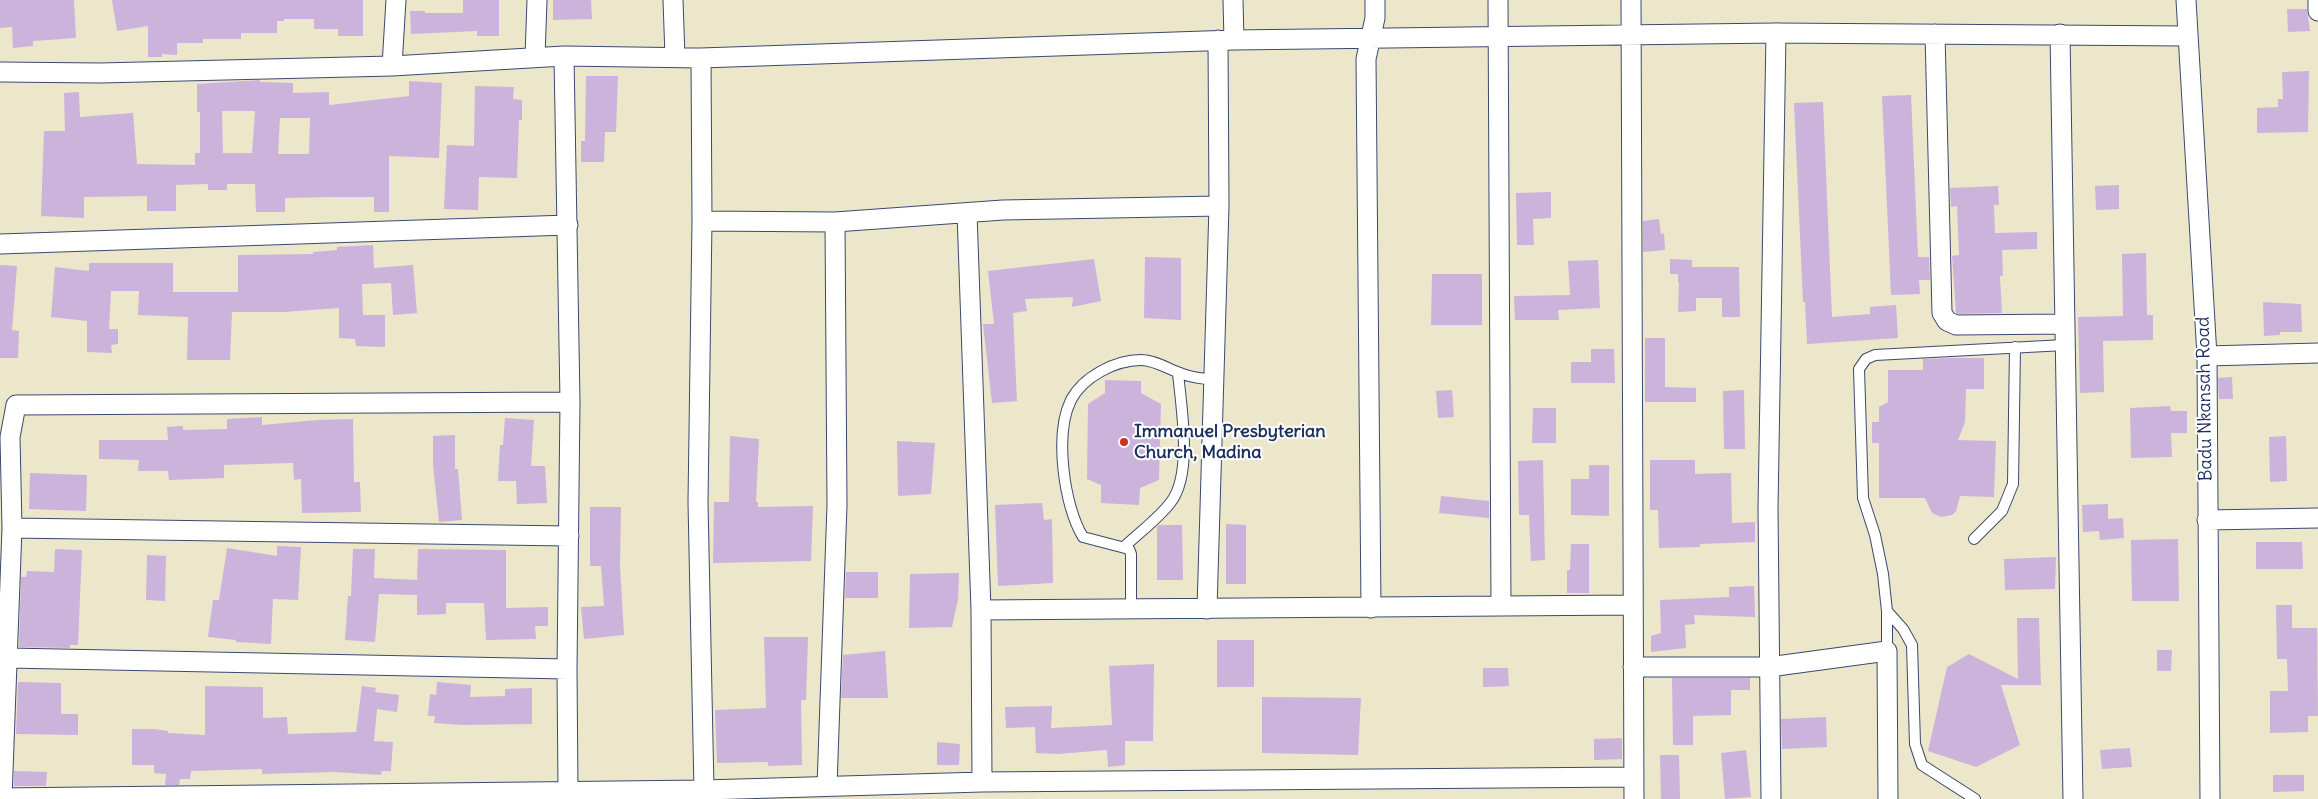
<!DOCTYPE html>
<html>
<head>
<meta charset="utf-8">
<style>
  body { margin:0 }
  canvas { display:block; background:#ece6ca }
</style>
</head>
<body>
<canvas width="2318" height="799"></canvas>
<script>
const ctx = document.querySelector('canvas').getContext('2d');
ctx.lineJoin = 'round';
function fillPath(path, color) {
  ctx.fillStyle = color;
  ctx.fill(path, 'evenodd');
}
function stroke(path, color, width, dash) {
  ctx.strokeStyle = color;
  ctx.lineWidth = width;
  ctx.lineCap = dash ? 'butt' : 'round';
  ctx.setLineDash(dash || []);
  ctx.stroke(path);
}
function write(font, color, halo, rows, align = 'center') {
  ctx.font = font + ' Delius,sans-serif';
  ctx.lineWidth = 4;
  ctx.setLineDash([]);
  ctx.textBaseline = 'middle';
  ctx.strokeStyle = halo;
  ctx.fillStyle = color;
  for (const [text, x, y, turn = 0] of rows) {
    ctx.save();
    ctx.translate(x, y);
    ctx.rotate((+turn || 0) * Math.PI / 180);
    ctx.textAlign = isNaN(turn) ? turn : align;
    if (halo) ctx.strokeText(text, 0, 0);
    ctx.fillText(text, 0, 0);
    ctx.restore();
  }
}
fillPath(new Path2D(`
  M0,0h74l2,38 -43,3v5l-20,2 -1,-21 -12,1z
  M112,0h251v36h-25v-7h-24v-10h-30v2h-7v12h-36v6h-38v4h-26v12l-15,-1v3h-14v-31l-31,5z
  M463,0h36v36h-22v-5l-66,3 -1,-23h15v2h38z
  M553,0h38l1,19 -39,1z
  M2287,9h20l3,22 -22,1z
  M2309,71l-1,61 -51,1v-25l21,-1v-8h5l-1,-27z
  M586,76h32l-2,56h-11l-1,30h-23v-21h4z
  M260,80v2l33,1v10l36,-1v13l80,-9v-15l33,2 -3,75 -50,-2v56h-15v-15h-43l-46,1v14h-29l-1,-28h-28v6h-19v-6l-32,1v26h-29v-15l-63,1v21l-43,-2 3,-85h21l-1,-38 15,-1 1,25 53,-4 4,51 58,1v-12h5v-41h-3v-28zM222,111h33l-3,42h-29zM280,118h30l-1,36h-31z
  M475,86l39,1 -1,12 9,1v20h-3l-2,58 -38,-1 -1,33 -34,-1 3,-64 27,1z
  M1911,95l7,162h11l1,23h-11l1,14 -29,1 -9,-199z
  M1823,102l9,215 38,-3v-7l26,-2 2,33 -91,6 -2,-42h-2l-9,-199z
  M2119,185v24l-23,1 -1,-24z
  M1998,186l1,19h-5l1,28 42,-1v17l-35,1 1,26h-3l2,37 -44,1 -2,-1 -4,-57 7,-1 -2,-49 -6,1 -1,-19z
  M1551,192v26l-18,1 1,26h-17l-1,-52z
  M1659,219l2,15 3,-1 1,17 -22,2v-31z
  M373,245l1,23 39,-3 4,48 -24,2 -2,-32 -29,1 1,31h22v32l-29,-1 -1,-7 -16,-1v-30l-56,4h-51l-2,48h-43l1,-43 -50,-2 1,-24h-28l-2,38h9v15l-7,1 1,8 -25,-1v-31l-36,-4 4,-50 34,4v-8h84v29h65v-37l75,-1v-2l24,-2v-3z
  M2146,253l1,62h6v25l-50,1 1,51 -24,1 -2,-76 45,-1 -1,-62z
  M1145,257l36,1v62l-37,-2z
  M1094,259l7,42 -29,6 1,-10 -48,2 2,12 -14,2 4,88 -25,2 -9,-79h11l-6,-53z
  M1670,259l22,1v7h47l1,50h-18v-19h-26v13l-18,1 1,-29h-1v-9h-8z
  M1598,260l2,48 -42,2 1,10h-44l-1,-24 56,-1 -2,-34z
  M0,265l17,1 -5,64 7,1 -1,27h-18z
  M1432,274h50v51h-51z
  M2263,302l38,2 1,28h-22v3l-16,1z
  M1645,338h20v49l31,1v14h-51z
  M1591,349h23l1,34h-44v-21h20z
  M1950,358h34v31h-18l-1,33 -7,18 38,1 -2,56 -34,-1 -4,15 -4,4 -11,2 -9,-4 -7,-15h-46v-55h-7v-21h7v-15l9,-5v-32h35v-11z
  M2232,377l1,22h-14l-1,-21z
  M1105,380l36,1v12l20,11 -2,76 -19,8 -1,17 -38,-2v-18l-14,-6 1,-75 17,-11z
  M1452,390l2,27 -16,1 -2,-27z
  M1744,390l1,59h-21l-1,-58z
  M2170,406l1,5h16v22h-16l1,24 -41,1 -1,-50z
  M1533,408h23v35h-24z
  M262,417v8l56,-5 35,-1 1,63h6l1,30 -59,1 -1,-34 -7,1 -1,-17 -69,2v13l-55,2 -1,-9h-30l1,-11 -40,-1v-19h69l-1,-13 16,-1v4l44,-1v-10z
  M505,418l29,2 -3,46h14l2,37 -30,1 -1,-23h-18l2,-36h3z
  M455,435v34h3l4,51 -23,2 -6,-57v-29z
  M730,436l29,3 -3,63h2v5l55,-1 -2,55 -98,2 1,-61h15z
  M2286,436l1,45 -17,1 -1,-45z
  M897,441l38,2 -4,51 -33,2z
  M1543,460l2,100 -14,1 -2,-46h-10l-1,-54z
  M1650,460h45v14l36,-1 1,50 23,-1v20l-55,2v3l-41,1 -1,-38h-8z
  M1589,465h20v51l-38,-1v-36h18z
  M30,473l57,2 -1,36 -57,-2z
  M1441,496l48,5v17l-50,-5z
  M1042,503l2,17 8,-1 1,64 -55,3 -3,-81z
  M2108,504v15l15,-1 1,20 -24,2 -1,-9 -16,1 -1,-27z
  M590,507h31l-1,59 4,69 -40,4 -3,-32 23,-1 -3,-40h-11z
  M1226,524l20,1v59h-20z
  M1159,525h23l1,55h-26v-53z
  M2178,539l1,62h-47l-1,-61z
  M2256,542h46l1,27h-47z
  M1571,544h18v49h-22v-23h3z
  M277,546l24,1 -3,53 -25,-1 -2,45 -35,-2v-2l-28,-3 5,-37h6l8,-52 50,8z
  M55,549l27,1 -4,95h-8v3l-51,-1 2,-70h5l1,-6 27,1z
  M353,549h22l-1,29 43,2 1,-31 88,1v58l42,-1v19h-13l1,13 -50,1 -2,-37h-38v11l-29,1v-20l-38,-1 -4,48 -30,-2 3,-44h3z
  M147,555l19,1 -1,45 -19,-1z
  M2056,557l-1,32 -50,1 -1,-31z
  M846,572h32v26h-33z
  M959,573l-1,26 -6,28 -43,1 1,-54z
  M1754,586l1,31 -61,-2 1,9 -10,1 1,23 -35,4v-16l10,-3 -1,-33 69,-3v-10z
  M2276,605h16v23h25l1,88h-10v16l-38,1v-42h18l-1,-32h-10z
  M2017,618h22l1,36 1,31h-40l19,60 -44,22 -48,-16 19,-84 22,-13 49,25z
  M764,637h44l-2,63h-5l1,65 -34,1v-4l-51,1 -2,-53 51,-2z
  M1217,640h37v47h-37z
  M2157,650h15l-1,21h-14z
  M885,651l3,47h-47l2,-43z
  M1154,664l-1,77h-28v24l-17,2 -1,-17 -49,4 -22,-1 -1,-26 -29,1 -1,-21 47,-1 -1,22 61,-3 -3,-59z
  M1483,668h25l1,18 -26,1z
  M1672,678h78v12h-19v25l-38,1v29h-20z
  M18,682l43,1v31h17v21l-62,-1z
  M437,682l34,3 -1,12 35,-1v-7l27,-1v36l-69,1 -29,-2 1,-7h-7l2,-22 6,1z
  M205,686l58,1v31l24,-1 1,17 68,-2 6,-46 14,2 -1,4 24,3 -2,17 -20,-3 -3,32 19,1 -2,29h-9l-1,4 -47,-3 -72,2v-5l-71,2 -1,8h-10l-1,6h-14l1,-11 -12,-1v-8h-22v-36h22l14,2v2l37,2z
  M1262,697l99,1 -3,57 -96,-2z
  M1826,717l1,30 -45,2 -1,-30z
  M1622,738v21l-28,1v-21z
  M937,742l23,2 -1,21h-22z
  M2130,748l2,19 -30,2 -2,-19z
  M1746,750l5,47 -26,2 -4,-46z
  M1660,755h19l1,44h-19z
  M14,771l33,1 -1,14h-32z
  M2273,775h31v16l-31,1z`), '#ccb3dc');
const service = new Path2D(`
  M1974,539l28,-28 11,-27 2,-137
  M1124,547c16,-15 35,-29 47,-45 22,-29 10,-96 7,-129
  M1131,610v-56l-2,-5 -46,-12c-19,-31 -29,-103 -12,-137 12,-23 44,-40 70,-40 14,0 27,9 39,13 11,5 22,5 34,7
  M1887,611l16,18 9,16 3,99 7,21 53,34
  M1887,651v-40l-4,-37 -8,-39 -12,-37 -4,-129 7,-10 9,-4 190,-10`);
const minor = new Path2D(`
  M673,0l2,57
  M1233,0l1,40
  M1498,0l3,606
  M1631,0l3,799
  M2186,0l21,356 3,443
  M2318,0v11
  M1935,34l7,279 5,8 9,4 109,-1
  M2060,34l13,765
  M564,56l6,346 -3,267 1,122
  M535,57l2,-57
  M701,58l1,163 -4,281 6,288
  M392,66l4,-66
  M0,72l100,1 292,-7 172,-10 137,2 533,-18 542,-7 411,3
  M967,213l14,397 1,172
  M702,221l133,1 168,-12 216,-4
  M0,244l568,-19
  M2207,356l111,-3
  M2207,520l111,-2
  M12,528l557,8
  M1371,608l-5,-549 9,-41v-18
  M1207,609l12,-403 -1,-166
  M981,610l651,-5
  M8,658l559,11
  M1633,667h136l118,-16 1,148
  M827,786l10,-281 -2,-283
  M0,798l704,-8 278,-8 652,-5
  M2,798l10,-270 -2,-91 6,-32 554,-3
  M1771,799l-3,-291 8,-475`);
stroke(service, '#3a4a6e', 12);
stroke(minor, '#3a4a6e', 21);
stroke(service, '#fff', 10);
stroke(minor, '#fff', 19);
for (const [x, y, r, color] of [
  [1124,442,5,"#c8321e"]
]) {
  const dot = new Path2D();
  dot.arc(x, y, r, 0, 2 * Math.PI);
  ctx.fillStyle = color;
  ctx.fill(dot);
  stroke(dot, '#fff', 2);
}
write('18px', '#1b2f5e', '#fff', [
  ["Badu Nkansah Road",2205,399,-91]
]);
write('bold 18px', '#1b2f5e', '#fff', [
  ["Immanuel Presbyterian",1134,432],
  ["Church, Madina",1134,453]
], 'left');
</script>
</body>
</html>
